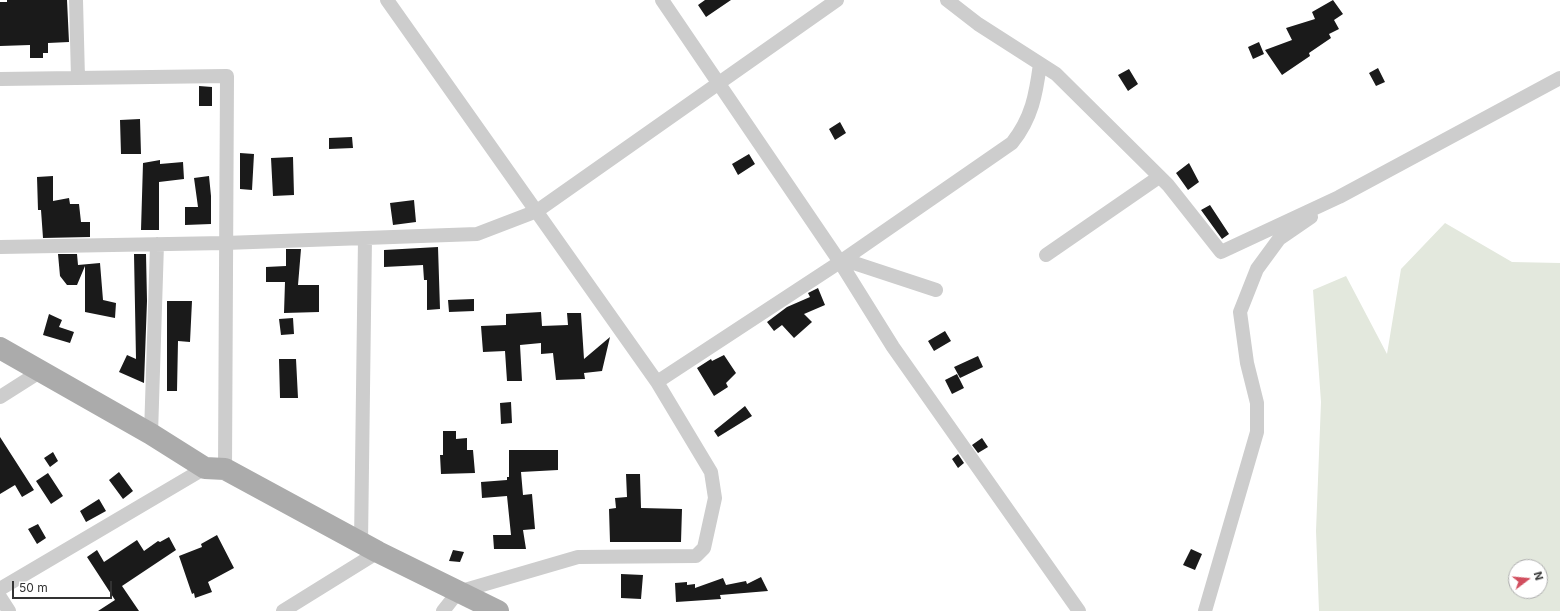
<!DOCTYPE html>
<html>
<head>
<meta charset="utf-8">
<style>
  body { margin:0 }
  #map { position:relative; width:1560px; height:611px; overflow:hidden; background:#fff; font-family:Inter,sans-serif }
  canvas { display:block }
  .north { position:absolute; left:1508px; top:559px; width:40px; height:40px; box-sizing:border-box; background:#fff; border:1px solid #adadad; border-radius:50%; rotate:74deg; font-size:11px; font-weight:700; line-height:16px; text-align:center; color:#333 }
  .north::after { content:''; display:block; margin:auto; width:14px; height:18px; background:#d14e5e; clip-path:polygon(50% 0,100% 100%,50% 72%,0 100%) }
  .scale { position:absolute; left:12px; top:581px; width:100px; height:18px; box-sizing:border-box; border:2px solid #333; border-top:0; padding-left:5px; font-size:12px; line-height:14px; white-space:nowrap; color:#333; -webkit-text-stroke:3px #fff; paint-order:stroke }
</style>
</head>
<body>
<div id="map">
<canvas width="1560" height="611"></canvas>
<div class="north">N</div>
<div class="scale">50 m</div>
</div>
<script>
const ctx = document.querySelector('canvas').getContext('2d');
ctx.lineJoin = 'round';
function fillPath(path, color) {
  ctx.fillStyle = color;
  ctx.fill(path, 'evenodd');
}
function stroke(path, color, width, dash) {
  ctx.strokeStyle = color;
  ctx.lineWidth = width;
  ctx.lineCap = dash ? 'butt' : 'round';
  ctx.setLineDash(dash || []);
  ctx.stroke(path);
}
fillPath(new Path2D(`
  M1445,223l67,39 48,1v348h-241l-3,-80 5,-129 -8,-112 33,-14 41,78 14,-85zM1516,567h24v24h-24z`), '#e3e8dd');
fillPath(new Path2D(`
  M7,0h60l2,42 -21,1v10h-5v5h-13v-13l-30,1v-44h7z
  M705,0h26l-25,17 -8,-12z
  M1333,0l10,14 -9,6 5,9 -10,5 2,4 -22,15 1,3 -28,19 -17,-25 27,-10 -6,-12 29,-9 -3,-7z
  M1259,42l5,12 -11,5 -5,-12z
  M1378,68l7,14 -9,4 -7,-13z
  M1129,69l9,15 -10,7 -10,-16z
  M199,86l13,1v19h-13z
  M140,119l1,35h-20l-1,-34z
  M840,122l6,11 -11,7 -6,-11z
  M352,137l1,11 -24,1v-11z
  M240,153l14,1 -2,36 -12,-1z
  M749,154l6,10 -17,11 -6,-11z
  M293,157l1,38 -21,1 -2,-38z
  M160,160v4l23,-2 1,17 -25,3v48h-18l2,-67z
  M1189,163l10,19 -11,8 -12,-17z
  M53,176v25l16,-3 1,6h9l2,18h9v15l-47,1 -2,-28h-3l-1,-33z
  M209,176l2,20v28l-26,1v-18h13l-4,-29z
  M414,200l2,22 -23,3 -3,-22z
  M1210,205l19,29 -7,5 -21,-29z
  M438,247l2,62 -13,1v-30h-3l-1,-15 -39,2v-17z
  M286,249h15l-3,36h21v27l-35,1 1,-31h-19v-15l20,-1z
  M58,254h19l1,11 22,-2 3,37 13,3 -1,15 -30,-6v-46l-8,19h-10l-7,-9z
  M134,254h12l1,47 -3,82 -25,-11 8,-17 9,4z
  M818,288l7,17 -21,9 8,8 -18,16 -12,-13 -8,6 -7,-9 20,-15 23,-10 -2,-4z
  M474,299v12l-25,1 -1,-12z
  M167,301h25l-2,41 -12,-1 -1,50h-10z
  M541,312l1,14 26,-1 -1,-12h14l3,46 26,-22 -8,34 -18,2 1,6 -29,1 -3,-27 -12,1v-11l-21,2 2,36h-15l-2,-30 -22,1 -2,-26 25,-1v-11z
  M49,314l13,6 -3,7 15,5 -4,11 -27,-8z
  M293,318l1,16 -13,1 -2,-16z
  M945,331l6,10 -17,10 -6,-10z
  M724,355l12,18 -10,10 2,4 -14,9 -17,-28 14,-9 1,2z
  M978,356l5,11 -23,11 -6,-11z
  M279,359h17l2,39h-18z
  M957,374l7,14 -12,6 -7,-14z
  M511,402l1,21 -11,1 -1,-21z
  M745,406l7,10 -34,21 -4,-6z
  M443,431h13v8l11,-1v12h6l2,23 -34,1 -1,-19h3z
  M0,437l34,53 -12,7 -7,-12 -15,9z
  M982,438l6,9 -10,6 -6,-8z
  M509,450h49v20l-37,2 2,23 9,-1 3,35 -12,1 3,19h-32l-1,-14h18l-4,-39 -25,2 -1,-16 26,-2v-3h2z
  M53,452l5,9 -8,6 -6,-9z
  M958,454l6,9 -6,5 -6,-9z
  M119,472l14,19 -10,8 -14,-19z
  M48,473l15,23 -12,8 -15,-23z
  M626,474h14l1,34 41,1 -1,33h-71l-1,-33 7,-1 -1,-10 12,-1z
  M99,499l7,12 -20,11 -6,-11z
  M38,524l8,14 -9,6 -9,-15z
  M217,535l17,33 -26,14 4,10 -17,6 -1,-5 -2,1 -13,-38 23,-9 -1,-3z
  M169,537l7,13 -54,36 17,25h-41l17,-11 -28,-43 10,-7 7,12 33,-22 7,11 14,-10 2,1z
  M1191,549l11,5 -7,16 -12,-5z
  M453,550l11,2 -4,10 -11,-1z
  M621,574l22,1 -2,24 -20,-1z
  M761,577l7,14 -48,4 1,4 -45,3 -1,-19 12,-1v3l8,-1v4l28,-10 3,7 20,-4 1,3z`), '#1a1a1a');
stroke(new Path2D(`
  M76,0l2,78
  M387,0l270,382 54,90 4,26 -11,50 -8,8 -118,1 -120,35 -15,19
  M662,0l178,262 53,85 186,264
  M947,0l31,24 78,50 112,111 53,67 118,-55 221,-119
  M0,79l227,-3 -2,393
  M0,247l225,-4 252,-9 60,-23 300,-211
  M1046,255l113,-78
  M840,262h11l85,28
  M657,382l183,-120 172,-119c20,-25 24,-49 28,-79
  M0,397l41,-26
  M151,434l6,-190
  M361,543l4,-305
  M0,589l205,-121
  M0,597l9,14
  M283,611l95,-59
  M1205,611l52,-179v-29l-10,-40 -7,-51 17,-43 22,-30 32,-22`), '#cdcdcd', 14);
stroke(new Path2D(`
  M0,348l151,86 54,34 20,1 153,83 120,59`), '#ababab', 22);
</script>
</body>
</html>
